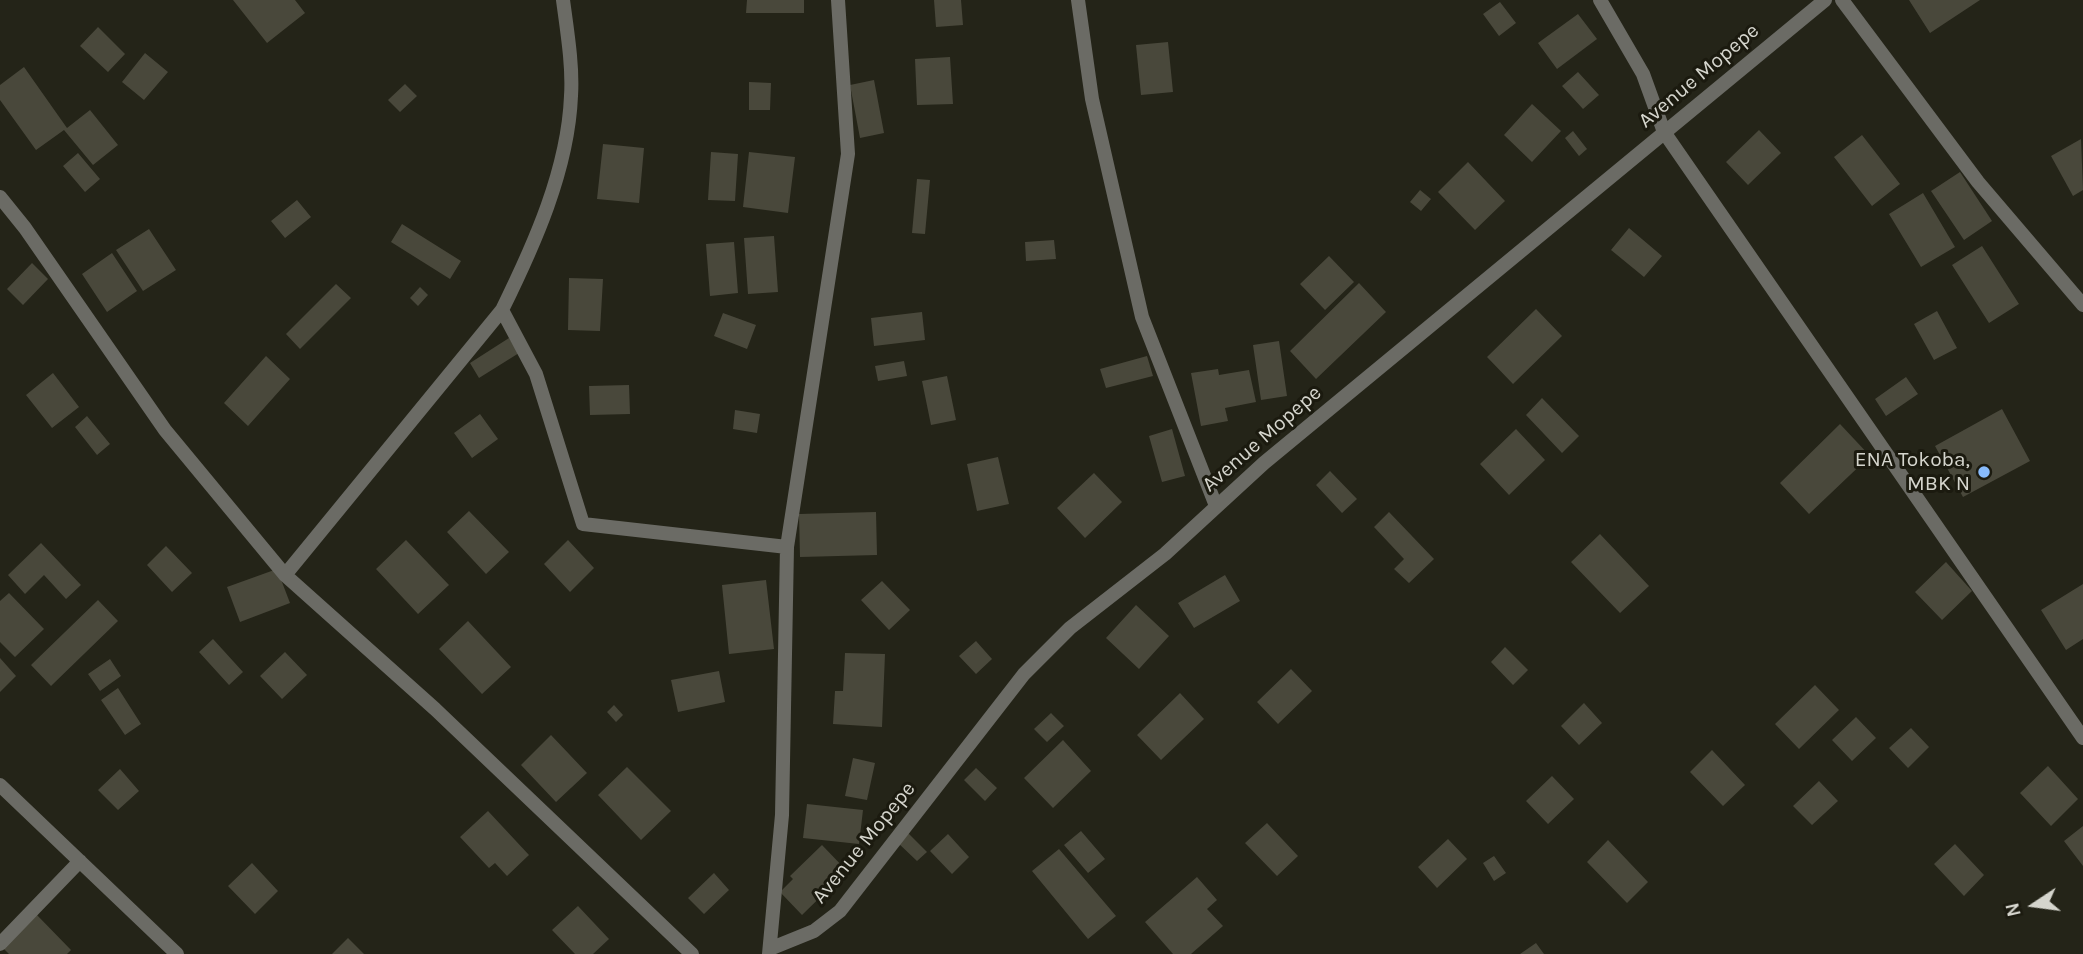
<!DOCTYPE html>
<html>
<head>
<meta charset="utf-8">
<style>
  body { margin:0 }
  #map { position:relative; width:2083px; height:954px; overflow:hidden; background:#242418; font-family:Karla,sans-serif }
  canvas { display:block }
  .north { position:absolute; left:1999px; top:870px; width:70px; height:70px; -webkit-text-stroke:5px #1b1a0f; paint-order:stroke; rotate:257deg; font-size:19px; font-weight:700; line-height:28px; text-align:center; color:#d5d5cd }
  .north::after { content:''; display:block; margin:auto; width:24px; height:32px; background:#d5d5cd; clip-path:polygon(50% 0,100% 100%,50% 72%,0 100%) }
</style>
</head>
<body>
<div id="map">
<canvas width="2083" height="954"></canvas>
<div class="north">N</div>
</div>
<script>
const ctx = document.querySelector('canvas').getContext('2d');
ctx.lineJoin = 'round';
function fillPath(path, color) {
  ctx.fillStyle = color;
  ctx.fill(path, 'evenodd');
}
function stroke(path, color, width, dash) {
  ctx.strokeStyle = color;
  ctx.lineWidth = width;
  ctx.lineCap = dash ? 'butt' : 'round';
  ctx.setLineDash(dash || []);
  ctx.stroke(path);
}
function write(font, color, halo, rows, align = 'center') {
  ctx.font = font + ' Karla,sans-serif';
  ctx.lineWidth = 6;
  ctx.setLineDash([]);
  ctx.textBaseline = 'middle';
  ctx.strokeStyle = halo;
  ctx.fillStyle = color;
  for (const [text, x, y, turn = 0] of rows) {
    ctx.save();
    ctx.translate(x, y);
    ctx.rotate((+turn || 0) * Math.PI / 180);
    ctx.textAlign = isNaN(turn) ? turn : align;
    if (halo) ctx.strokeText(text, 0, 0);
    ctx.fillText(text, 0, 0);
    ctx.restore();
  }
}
fillPath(new Path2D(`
  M233,0h62l10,13 -38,30z
  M747,0h57v13h-58z
  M934,0h27l2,25 -27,2z
  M1909,0h71l-50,33z
  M1500,2l16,21 -17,13 -16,-22z
  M1578,14l19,25 -40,30 -19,-26z
  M98,27l27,27 -17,18 -28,-26z
  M1168,42l5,50 -32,3 -5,-50z
  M145,53l23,19 -24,28 -22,-18z
  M950,57l3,47 -36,1 -2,-46z
  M24,67l43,61 23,-18 28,35 -25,20 -29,-35 -28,20 -36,-50v-15z
  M1578,72l21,23 -16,14 -21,-23z
  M874,80l10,53 -24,5 -10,-53z
  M749,82l22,1 -1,27h-21z
  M405,84l12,12 -17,16 -12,-12z
  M1532,104l29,27 -29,31 -28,-27z
  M1759,130l22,23 -33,32 -22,-23z
  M1573,131l14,18 -8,7 -14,-18z
  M1862,135l38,49 -28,22 -38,-49z
  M2081,139l2,51 -10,6 -22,-40z
  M603,144l41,4 -5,55 -42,-4z
  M711,152l27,2 -3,47 -27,-1z
  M749,152l46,5 -7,56 -45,-6z
  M78,153l22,26 -15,13 -22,-26z
  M1468,162l37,39 -30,29 -37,-38z
  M1960,172l32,49 -28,19 -33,-49z
  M917,179l13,1 -5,54 -13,-1z
  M1420,190l11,9 -10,12 -11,-9z
  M1923,193l32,54 -34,20 -32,-53z
  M297,200l14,17 -26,21 -14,-17z
  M402,224l59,37 -11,18 -59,-37z
  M1629,228l33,28 -18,21 -33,-27z
  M149,229l27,41 -33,21 -27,-41z
  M774,236l4,56 -30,2 -4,-56z
  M1054,240l2,19 -30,2 -1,-19z
  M734,242l4,51 -28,3 -4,-52z
  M1982,246l37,58 -30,19 -37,-58z
  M112,253l25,38 -30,21 -25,-38z
  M1329,256l25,26 -29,28 -25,-26z
  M32,263l16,16 -25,26 -16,-16z
  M569,278l34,1 -3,52 -32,-1z
  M1359,283l27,29 -70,67 -26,-28z
  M336,284l15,14 -51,51 -14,-15z
  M420,287l8,8 -10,11 -8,-8z
  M1536,309l26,27 -49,48 -26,-27z
  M1937,311l20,37 -23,12 -20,-36z
  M922,312l3,28 -51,6 -3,-28z
  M723,313l33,12 -9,24 -33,-13z
  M509,338l10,15 -40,25 -9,-15z
  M1279,341l8,55 -26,4 -8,-55z
  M266,356l24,23 -42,47 -24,-23z
  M1147,356l6,20 -47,12 -6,-19z
  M904,361l3,15 -29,5 -3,-15z
  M1218,369l1,6 30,-5 7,32 -31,6 3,13 -27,5 -10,-53z
  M53,373l26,34 -27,21 -26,-33z
  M947,376l9,44 -25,5 -9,-44z
  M1906,377l12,17 -32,22 -11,-17z
  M629,385l1,29 -40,1 -1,-29z
  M1542,398l37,38 -17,17 -36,-38z
  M2002,409l28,52 -67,36 -28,-51z
  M735,410l25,4 -3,19 -24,-4z
  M480,414l18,25 -26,19 -18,-25z
  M87,416l23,28 -13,11 -22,-28z
  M1840,424l30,32 -61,58 -29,-31z
  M1172,429l13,47 -23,6 -13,-46z
  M1516,429l29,31 -36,35 -29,-31z
  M998,457l11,47 -32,7 -10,-47z
  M1330,471l27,28 -15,14 -26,-28z
  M1094,473l28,29 -37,36 -28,-30z
  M469,511l40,41 -23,22 -39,-42z
  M876,512l1,43 -77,2 -1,-43z
  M1389,512l45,47 -25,24 -15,-14 10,-10 -30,-32z
  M1600,534l49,52 -29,27 -49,-51z
  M406,540l43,45 -31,29 -42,-45z
  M568,540l26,28 -24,24 -26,-28z
  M41,543l40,42 -15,14 -22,-24 -19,19 -17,-19z
  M166,546l26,27 -20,19 -25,-27z
  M1946,562l26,29 -30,29 -27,-28z
  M277,569l13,34 -50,19 -13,-35z
  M1225,575l15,26 -46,27 -16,-25z
  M766,580l8,69 -45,5 -7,-69z
  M882,581l28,29 -21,20 -28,-30z
  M2083,584v55l-17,11 -25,-40z
  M9,593l35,36 -29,28 -15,-15v-41z
  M98,600l20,21 -67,65 -20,-21z
  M1136,605l33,31 -30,33 -33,-31z
  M468,621l43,46 -29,27 -43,-45z
  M213,639l30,33 -14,13 -30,-33z
  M976,641l16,18 -16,15 -17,-18z
  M1505,647l23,23 -15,15 -22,-23z
  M285,652l22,23 -25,24 -22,-23z
  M845,653l40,1 -3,73 -49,-3 2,-33h8z
  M0,658l16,18 -16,16z
  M110,659l11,17 -21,15 -12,-17z
  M1291,669l21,22 -34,33 -21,-22z
  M719,671l6,31 -47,10 -7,-32z
  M1815,685l24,25 -40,39 -24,-25z
  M118,688l23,36 -16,11 -24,-35z
  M1180,693l24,26 -43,41 -24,-25z
  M1584,703l18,20 -23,22 -18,-19z
  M614,705l9,10 -7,7 -9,-10z
  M1051,713l13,13 -17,16 -13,-13z
  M1856,717l20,21 -24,23 -20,-21z
  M1911,728l18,19 -21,21 -19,-20z
  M551,735l36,38 -31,29 -35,-37z
  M1063,740l28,31 -38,37 -29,-30z
  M1712,750l33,35 -22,21 -33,-34z
  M853,758l22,5 -8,37 -22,-4z
  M2048,766l30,33 -27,27 -31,-33z
  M627,767l44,44 -30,29 -43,-45z
  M976,768l21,20 -12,13 -21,-21z
  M120,769l19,22 -21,19 -20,-20z
  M1552,776l22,23 -26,25 -22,-23z
  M1819,781l19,20 -26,24 -19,-19z
  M807,804l56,6 -4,34 -56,-6z
  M488,811l41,44 -22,21 -12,-13 -6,5 -29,-31z
  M1267,823l31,33 -21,20 -32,-33z
  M2083,826v40l-19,-25z
  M906,831l21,21 -10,9 -20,-19z
  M1081,831l24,28 -17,14 -24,-28z
  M948,834l21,23 -17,17 -22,-23z
  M1448,839l19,20 -30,29 -19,-21z
  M1608,840l40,42 -21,21 -40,-41z
  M1955,844l29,31 -20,21 -30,-32z
  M822,845l25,26 -45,44 -22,-23 13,-13 -3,-3z
  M1059,849l57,67 -28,23 -56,-68z
  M1494,856l12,17 -12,8 -11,-18z
  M252,863l26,28 -23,23 -27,-28z
  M714,873l15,17 -25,24 -16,-16z
  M1197,877l20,23 -10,9 16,17 -32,28h-18l-28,-32z
  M578,906l31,33 -16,15h-18l-23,-24z
  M36,914l35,36 -4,4h-58l-7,-7z
  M348,938l16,16h-32z
  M1536,943l8,11h-24z`), '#49483b');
stroke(new Path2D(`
  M1078,0l14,99 50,218 74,189
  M1600,0l43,74 21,58 419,606
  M1842,0l136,182 105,123
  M0,197l25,31 140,202 120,145 150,134 257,245
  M502,310l34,64 47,150 204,23
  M285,575l217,-265c32,-65 66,-140 69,-214 2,-30 -4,-66 -8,-96
  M0,785l177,169
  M0,944l80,-83
  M772,948l42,-17 26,-20 184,-237 46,-46 95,-74 99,-91 561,-463
  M769,954l13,-139 5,-268 61,-393 -10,-154`), '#6b6b65', 14);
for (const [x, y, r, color] of [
  [1984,472,7,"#88bbfc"]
]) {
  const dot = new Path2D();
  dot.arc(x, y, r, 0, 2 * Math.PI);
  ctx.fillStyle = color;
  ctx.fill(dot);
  stroke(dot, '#1b1a0f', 2.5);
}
write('21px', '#d5d5cd', '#1b1a0f', [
  ["Avenue Mopepe",1699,76,-40],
  ["Avenue Mopepe",1262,439,-41],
  ["Avenue Mopepe",864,843,-51]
]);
write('21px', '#d5d5cd', '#1b1a0f', [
  ["ENA Tokoba,",1970,460],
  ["MBK N",1970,484]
], 'right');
</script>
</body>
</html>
